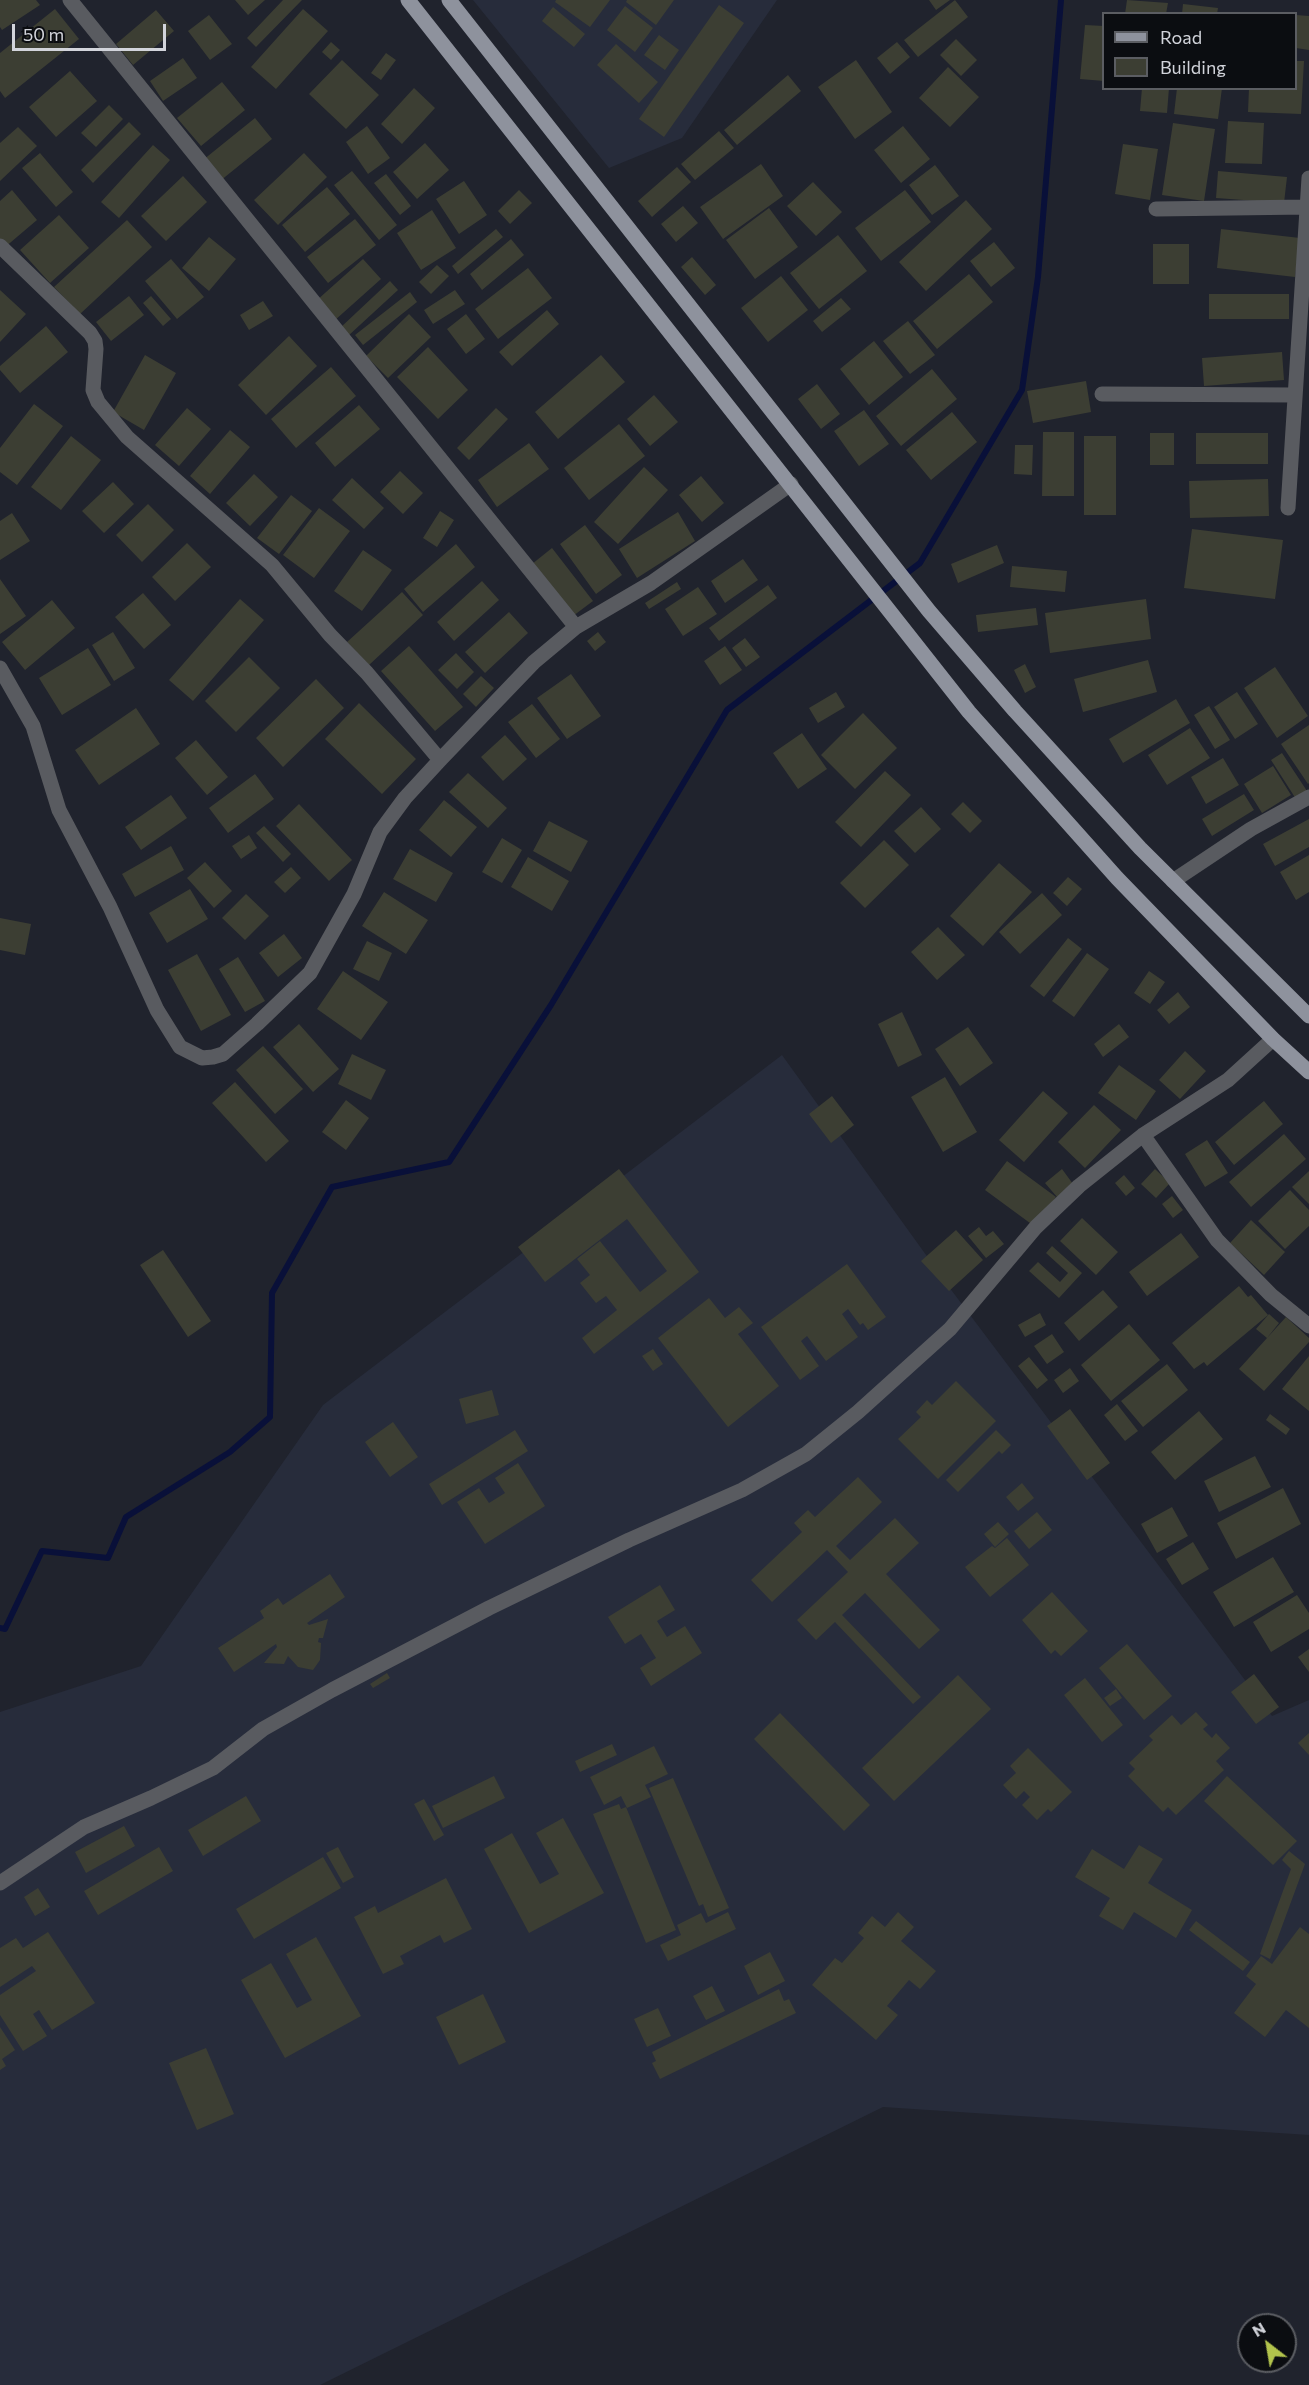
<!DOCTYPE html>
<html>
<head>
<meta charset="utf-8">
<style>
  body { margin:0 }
  #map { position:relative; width:1309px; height:2385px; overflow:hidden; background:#20232d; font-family:Commissioner,sans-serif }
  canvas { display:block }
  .legend { position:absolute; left:1102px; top:12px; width:195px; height:78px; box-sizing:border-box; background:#0b0d11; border:2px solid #5b5d62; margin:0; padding:8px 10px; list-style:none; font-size:18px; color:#d2d4db }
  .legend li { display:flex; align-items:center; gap:12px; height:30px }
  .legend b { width:30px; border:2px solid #5b5d62 }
  .north { position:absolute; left:1237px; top:2313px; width:60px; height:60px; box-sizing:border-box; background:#0b0d11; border:2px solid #5b5d62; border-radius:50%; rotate:329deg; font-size:16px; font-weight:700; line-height:24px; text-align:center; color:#d2d4db }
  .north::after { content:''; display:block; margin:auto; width:21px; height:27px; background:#b2c34c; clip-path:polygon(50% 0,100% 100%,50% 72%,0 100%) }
  .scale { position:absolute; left:12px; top:24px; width:154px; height:27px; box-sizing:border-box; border:3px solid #d2d4db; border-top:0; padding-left:8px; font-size:18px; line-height:21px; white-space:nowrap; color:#d2d4db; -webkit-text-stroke:4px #0b0d11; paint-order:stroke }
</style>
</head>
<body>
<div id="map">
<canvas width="1309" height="2385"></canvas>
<ul class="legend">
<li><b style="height:8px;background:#8e929d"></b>Road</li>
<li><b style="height:16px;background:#3c3e33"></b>Building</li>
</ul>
<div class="north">N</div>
<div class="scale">50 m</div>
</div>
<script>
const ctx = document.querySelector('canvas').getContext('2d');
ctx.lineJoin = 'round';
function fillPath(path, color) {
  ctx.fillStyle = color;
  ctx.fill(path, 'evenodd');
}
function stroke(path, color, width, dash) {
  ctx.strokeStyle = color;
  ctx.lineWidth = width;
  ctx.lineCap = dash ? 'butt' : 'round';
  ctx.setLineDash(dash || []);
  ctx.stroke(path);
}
fillPath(new Path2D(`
  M473,0h304l-95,138 -73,30z
  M782,1055l170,236 320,425 37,-16v435l-426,-28 -563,278h-320v-673l141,-46 182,-261z`), '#272c3b');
stroke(new Path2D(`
  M0,1628l5,1 37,-78 66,7 18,-41 104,-65 40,-35 2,-124 60,-106 117,-25 102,-157 176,-295 193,-147 102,-173 16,-113 23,-277`), '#091039', 6);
fillPath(new Path2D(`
  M0,0h36l4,5 -38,25 -2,-3z
  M235,0h30l-17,15z
  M283,0h19l-46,47 -9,-9z
  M556,0h54l-20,27 -35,-25z
  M627,0h47l-18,25 -30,-23z
  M929,0h21l-14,10z
  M955,0l13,17 -50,40 -14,-17z
  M1127,0l41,3 -2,11h-41z
  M1183,4l35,4 -1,6h-35z
  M719,5l25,18 -80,114 -25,-18z
  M625,6l28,22 -18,24 -28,-22z
  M553,7l32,27 -11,13 -32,-26z
  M55,9l24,30 -74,59 -5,-7v-38z
  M303,9l25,22 -52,58 -25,-22z
  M156,10l18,21 -41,34 -17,-21z
  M209,15l23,29 -22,16 -22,-29z
  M1296,15l13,1v34l-13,-2z
  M1085,25l19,1v55l-24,-2z
  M659,35l20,15 -14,20 -21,-15z
  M956,39l21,21 -16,16 -21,-21z
  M331,42l9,8 -9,10 -9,-8z
  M897,42l13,15 -20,17 -13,-16z
  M616,44l42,38 -19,21 -42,-38z
  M386,53l10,7 -15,20 -10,-7z
  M183,58l14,20 -34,23 -13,-20z
  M342,60l37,35 -33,34 -37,-35z
  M856,60l36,52 -37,27 -37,-52z
  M1296,61h8l-3,53 -53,-2 1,-24h47z
  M948,67l31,30 -29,30 -31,-29z
  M70,71l27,30 -41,36 -27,-30z
  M788,75l13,16 -64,54 -13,-15z
  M222,82l23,28 -44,36 -24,-28z
  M414,88l21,20 -33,36 -21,-20z
  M1142,88h27l-2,25 -27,-2z
  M1177,88h45l-4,31 -44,-5z
  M109,105l14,14 -27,28 -15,-14z
  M255,118l17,21 -52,42 -17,-21z
  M1228,121l36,2 -2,41 -37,-1z
  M129,122l12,12 -48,49 -12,-13z
  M1173,123l42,6 -11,72 -42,-6z
  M367,126l23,32 -22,16 -22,-32z
  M903,126l27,33 -29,24 -27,-33z
  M18,127l19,19 -37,35v-38z
  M719,131l15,17 -39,32 -14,-16z
  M425,143l24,27 -32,29 -24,-27z
  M1123,144l35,5 -8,51 -35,-6z
  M153,145l17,15 -51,58 -18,-16z
  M40,153l33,39 -17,15 -34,-39z
  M304,153l23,24 -49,48 -24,-25z
  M761,164l22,32 -60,43 -23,-32z
  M935,165l24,31 -27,19 -23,-30z
  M677,167l14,15 -39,35 -14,-16z
  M352,171l45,54 -18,15 -45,-55z
  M1218,171l69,6 -3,26 -68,-5z
  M386,174l25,32 -11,9 -26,-32z
  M183,176l24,26 -41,39 -25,-25z
  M464,181l23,34 -28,19 -23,-35z
  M813,182l29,30 -26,24 -29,-30z
  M327,187l23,27 -45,38 -23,-27z
  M12,190l25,30 -33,28 -4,-5v-42z
  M519,190l13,13 -22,21 -12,-13z
  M905,190l26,32 -50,39 -26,-33z
  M966,200l26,29 -66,62 -27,-29z
  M683,206l15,17 -22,19 -15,-18z
  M769,208l29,39 -43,32 -29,-39z
  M432,210l24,38 -35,22 -24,-37z
  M59,215l30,33 -39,35 -30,-33z
  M355,219l21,26 -48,38 -21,-26z
  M127,220l25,27 -72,67 -26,-27z
  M496,229l7,8 -45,37 -6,-8z
  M1221,229l79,9 -5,39 -78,-9z
  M838,235l29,36 -48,38 -29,-36z
  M209,237l27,22 -27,32 -27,-23z
  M511,239l13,16 -42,35 -12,-16z
  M994,242l21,26 -24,19 -21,-26z
  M1153,244h36v40h-36z
  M692,257l24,28 -11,10 -24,-28z
  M171,259l33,38 -27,22 -32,-38z
  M363,259l18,20 -47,42 -18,-20z
  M437,265l12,11 -18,18 -12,-12z
  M528,268l24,30 -54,41 -23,-30z
  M969,274l24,28 -56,47 -24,-28z
  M781,276l27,34 -40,32 -27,-34z
  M390,281l8,9 -50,46 -8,-8z
  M0,290l26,24 -26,28z
  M455,290l10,14 -32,20 -9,-14z
  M410,292l7,10 -54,43 -8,-10z
  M1209,294h80v25h-80z
  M129,296l15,19 -33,26 -15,-19z
  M151,296l20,23 -8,7 -20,-23z
  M841,298l10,11 -29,23 -9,-11z
  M263,301l10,15 -24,14 -9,-15z
  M547,310l12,14 -47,42 -13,-14z
  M409,314l22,23 -43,41 -22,-22z
  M466,314l19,25 -19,15 -19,-25z
  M908,321l27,34 -25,19 -27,-33z
  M46,326l22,26 -48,41 -20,-23v-4z
  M289,336l28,30 -51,49 -28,-30z
  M874,341l29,36 -34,28 -29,-36z
  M428,347l40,43 -30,29 -41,-42z
  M1282,352l2,28 -80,6 -2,-28z
  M145,355l31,18 -32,57 -31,-18z
  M601,355l24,27 -67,57 -23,-27z
  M331,367l25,29 -60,52 -25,-29z
  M932,369l25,30 -56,47 -25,-30z
  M1086,381l5,31 -58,11 -6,-32z
  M817,384l23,30 -19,15 -23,-30z
  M654,395l24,27 -28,24 -23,-27z
  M34,404l29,22 -46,59 -17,-13v-24z
  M359,405l21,24 -45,38 -20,-24z
  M187,408l24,21 -32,37 -24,-21z
  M496,408l12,11 -39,41 -12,-12z
  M864,410l25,34 -30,22 -25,-35z
  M952,412l25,30 -46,38 -25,-30z
  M619,424l26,32 -56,44 -25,-32z
  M230,430l20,17 -40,47 -20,-18z
  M1043,432h31v64h-32z
  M1150,433h24v32h-24z
  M1196,433h72v31h-72z
  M71,436l30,24 -40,50 -30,-23z
  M1084,436h32v79h-32z
  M529,443l20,26 -52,38 -19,-27z
  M1015,445h18l-1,30 -18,-1z
  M644,467l24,23 -50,54 -24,-22z
  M400,471l23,22 -20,21 -23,-22z
  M254,474l24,23 -28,29 -24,-23z
  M701,476l23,27 -22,19 -23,-27z
  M352,478l32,30 -20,21 -32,-29z
  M1268,479l1,37 -79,2 -1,-37z
  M113,482l21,22 -30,29 -22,-22z
  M291,495l21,16 -33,43 -22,-16z
  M148,504l26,26 -32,32 -26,-27z
  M319,508l31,23 -36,47 -31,-23z
  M440,511l14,9 -17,27 -14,-9z
  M678,512l17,29 -58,37 -18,-29z
  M12,513l18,28 -30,19v-39z
  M585,525l37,50 -26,19 -36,-50z
  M1192,529l91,11 -8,59 -91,-11z
  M187,543l24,24 -36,34 -23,-24z
  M456,544l19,23 -52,45 -19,-23z
  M997,545l7,18 -46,20 -7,-19z
  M552,548l41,53 -20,15 -41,-52z
  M363,550l29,20 -30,41 -28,-20z
  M743,559l15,21 -33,23 -14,-22z
  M1012,566l55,5 -2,21 -55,-5z
  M0,579l26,37 -26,18z
  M482,581l17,19 -45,41 -17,-19z
  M677,582l4,7 -32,20 -4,-6z
  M768,585l9,13 -58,43 -10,-13z
  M698,587l19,27 -34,22 -18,-27z
  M402,592l21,23 -54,50 -22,-23z
  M143,593l28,32 -27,24 -29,-32z
  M240,599l24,21 -71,81 -24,-21z
  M1146,599l5,40 -101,14 -5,-40z
  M52,600l23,28 -50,42 -23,-28z
  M1036,608l2,17 -60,7 -2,-17z
  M509,612l19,21 -43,40 -20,-21z
  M113,632l22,36 -21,13 -22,-36z
  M598,632l8,10 -11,9 -8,-10z
  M745,638l15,19 -14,10 -14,-19z
  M409,646l54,61 -28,24 -54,-60z
  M725,646l17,24 -22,15 -16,-24z
  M88,648l23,37 -49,30 -23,-37z
  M456,653l18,19 -17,17 -19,-19z
  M249,657l31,31 -44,44 -31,-31z
  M1148,660l9,32 -74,20 -9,-33z
  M1025,664l11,23 -11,6 -11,-23z
  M1275,667l33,49 -31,22 -33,-50z
  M571,674l30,42 -34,23 -30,-41z
  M481,676l13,12 -18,19 -13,-13z
  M316,679l28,29 -61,59 -27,-29z
  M836,692l9,15 -27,16 -9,-15z
  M1237,692l21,32 -23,15 -21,-32z
  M1176,699l14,24 -67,40 -14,-24z
  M359,703l57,56 -34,35 -57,-55z
  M532,704l28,35 -24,19 -28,-36z
  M1209,706l21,34 -15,9 -21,-34z
  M136,708l24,36 -61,41 -24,-35z
  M863,713l34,35 -42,41 -34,-34z
  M1309,725v58l-1,1 -27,-40z
  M1190,728l20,30 -43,27 -19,-30z
  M802,733l25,36 -29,20 -25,-36z
  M505,735l22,24 -24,22 -22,-24z
  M196,740l32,37 -21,18 -32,-37z
  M1282,753l25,38 -11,8 -25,-39z
  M1223,758l16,27 -33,19 -15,-27z
  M1273,766l18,29 -29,18 -18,-29z
  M885,771l26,24 -50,52 -26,-25z
  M468,773l39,35 -19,20 -39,-36z
  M255,774l19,25 -46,34 -19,-25z
  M1244,794l10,16 -42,26 -10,-17z
  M171,795l16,23 -46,32 -16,-23z
  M444,800l33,27 -26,30 -32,-27z
  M963,802l19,19 -12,12 -19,-19z
  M299,804l53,56 -23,21 -53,-55z
  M921,807l20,22 -26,24 -21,-22z
  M1309,819v28l-34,19 -12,-22z
  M549,821l39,20 -17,31 -38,-21z
  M264,826l27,28 -8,8 -27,-29z
  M249,835l8,13 -16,11 -9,-13z
  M502,838l20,12 -20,33 -20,-11z
  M884,840l25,25 -44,43 -25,-25z
  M171,846l13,24 -49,27 -13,-23z
  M410,849l43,24 -17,29 -43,-23z
  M1309,855v37l-13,8 -16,-28z
  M528,857l41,24 -17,30 -41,-24z
  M205,862l27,29 -18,17 -27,-30z
  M999,863l33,29 -49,54 -33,-30z
  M291,867l10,11 -16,15 -11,-11z
  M1068,877l14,12 -15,17 -14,-13z
  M190,889l18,30 -41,24 -18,-30z
  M384,892l44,28 -22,34 -44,-28z
  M1042,893l20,22 -42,39 -21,-22z
  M246,894l23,22 -24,24 -23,-22z
  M0,918l31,6 -6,31 -25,-5z
  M938,927l27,28 -28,25 -26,-28z
  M284,934l18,24 -24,19 -19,-24z
  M1068,938l14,11 -38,48 -14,-11z
  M367,941l25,12 -13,28 -26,-12z
  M1087,953l22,16 -35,48 -22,-16z
  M197,954l34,61 -30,16 -33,-61z
  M238,957l27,44 -20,11 -26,-43z
  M343,971l45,31 -27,38 -44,-31z
  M1149,971l16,11 -15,22 -16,-11z
  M1178,992l12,15 -21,17 -12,-14z
  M902,1012l20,43 -24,12 -20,-43z
  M299,1024l40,45 -26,23 -40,-45z
  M1119,1024l10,13 -26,20 -9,-13z
  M968,1027l25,36 -33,23 -25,-37z
  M263,1046l40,43 -28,25 -39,-44z
  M1185,1051l21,20 -26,28 -21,-19z
  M352,1054l34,16 -15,30 -33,-16z
  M1119,1065l37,26 -20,29 -38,-27z
  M945,1077l32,55 -34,20 -32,-55z
  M235,1082l54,59 -23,21 -54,-59z
  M1043,1091l25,22 -44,49 -25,-22z
  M832,1096l22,29 -23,18 -22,-29z
  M346,1100l23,18 -23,32 -24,-18z
  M1264,1101l19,23 -49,41 -19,-23z
  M1094,1105l27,25 -36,38 -27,-26z
  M1284,1134l22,25 -55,48 -22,-25z
  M1207,1140l21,33 -23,14 -20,-33z
  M1007,1161l49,36 -22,29 -49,-36z
  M619,1169l80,103 -105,82 -12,-16 35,-28 -11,-14 -10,7 -16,-20 10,-8 -13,-16 23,-18 40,51 27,-21 -40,-52 -82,63 -27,-35z
  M1062,1169l11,15 -16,13 -12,-14z
  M1155,1169l15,14 -14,15 -15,-14z
  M1309,1171v33l-17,-17z
  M1124,1175l11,13 -9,8 -11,-13z
  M1290,1190l19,20v16l-24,23 -27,-28z
  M1172,1196l11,14 -10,8 -11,-14z
  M1082,1218l36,34 -22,23 -36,-34z
  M1251,1220l34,32 -21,23 -34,-32z
  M979,1227l7,9 7,-5 11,13 -18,14 -18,-22z
  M956,1230l27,30 -34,31 -28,-30z
  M1181,1233l18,24 -52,39 -18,-24z
  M1052,1246l30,27 -23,25 -30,-27 9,-9 22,20 8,-9 -22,-20z
  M163,1250l48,71 -23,16 -48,-72z
  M847,1264l39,53 -18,13 -5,-7 -3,2 -12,-16 -6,5 16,23 -32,24 -19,-25 -6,5 18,25 -19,14 -39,-53z
  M1239,1286l9,11 3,-2 17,20 -61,51 -3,-4 -10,7 -22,-26z
  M1103,1290l15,17 -39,34 -15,-18z
  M709,1298l16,20 14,-11 14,16 -15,11 41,52 -51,41 -70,-89z
  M1040,1313l6,12 -21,12 -7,-12z
  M1269,1314l10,9 -12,15 -11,-9z
  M1286,1317l23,21v4l-45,49 -25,-22z
  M1129,1324l31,36 -49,41 -30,-36z
  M1052,1334l12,18 -17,12 -13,-18z
  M653,1349l10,15 -10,7 -11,-15z
  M1309,1356v55l-27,-22z
  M1029,1357l19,23 -11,9 -19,-23z
  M1167,1364l21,26 -45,37 -22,-26z
  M1070,1368l9,13 -16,12 -9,-13z
  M956,1381l40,40 -58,58 -40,-40 23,-22 -5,-5 11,-12 5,5z
  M492,1390l7,25 -33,9 -7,-25z
  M1117,1404l21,27 -13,10 -21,-26z
  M1070,1409l40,54 -23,17 -40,-54z
  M1199,1411l24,28 -48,41 -24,-28z
  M1270,1414l20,15 -4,6 -20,-15z
  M393,1422l25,35 -28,20 -25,-35z
  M515,1430l13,21 -86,54 -13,-21z
  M996,1430l15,15 -9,9 -3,-3 -41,41 -12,-12z
  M1255,1456l16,31 -52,25 -15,-31z
  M518,1463l27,43 -60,38 -28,-42 22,-14 10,15 16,-10 -10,-15z
  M858,1477l24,25 -46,44 14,14 45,-42 24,25 -33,31 54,56 -21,19 -54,-56 -23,22 79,82 -8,7 -78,-82 -19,18 -19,-20 51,-48 -21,-22 -55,52 -21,-22 51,-48 -8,-9 14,-13 7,7z
  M1022,1483l12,15 -16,13 -12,-14z
  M1283,1488l18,36 -65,35 -19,-36z
  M1172,1507l16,29 -31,17 -16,-29z
  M1037,1512l15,18 -23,19 -15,-18z
  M998,1522l11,12 -14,13 -11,-13z
  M1007,1538l22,27 -39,32 -25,-30 27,-21 3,2z
  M1193,1542l16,27 -27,16 -16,-26z
  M1273,1557l21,35 -60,35 -21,-35z
  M330,1574l15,23 -38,26 2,2 19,-6 -5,19h-4l-1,4 3,1 -1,17 -7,10 -15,-3 -10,-11 -4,8 -20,-1 13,-16 -1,-3 -42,28 -16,-24 46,-30 -4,-7 18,-13 5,7z
  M660,1585l15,25 -18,11 10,16 18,-11 17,27 -51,33 -11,-18 16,-10 -15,-24 -16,10 -17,-27z
  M1052,1592l36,39 -27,25 -6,-6 -4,4 -29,-34z
  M1297,1595l12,18v16l-38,23 -18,-30z
  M1127,1644l45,52 -28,24 -45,-52z
  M1309,1649v23l-11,-15z
  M387,1673l3,5 -17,10 -3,-4z
  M1254,1674l25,33 -23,17 -25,-32z
  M958,1675l33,34 -97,92 -32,-33z
  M1085,1678l38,47 -21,17 -38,-47z
  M1116,1689l6,9 -12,8 -6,-8z
  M1196,1712l12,13 -5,4 9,9 4,-5 14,15 -14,13 8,9 -48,45 -8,-8 -5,5 -35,-36 7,-7 -6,-6 24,-23 -4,-4 23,-21 9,10z
  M780,1713l90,92 -26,26 -90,-92z
  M1309,1733v22l-11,-12z
  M612,1744l5,11 -37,17 -5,-11z
  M654,1746l14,28 -23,11 6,12 -24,11 -6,-12 -17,9 -14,-28z
  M1028,1748l44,44 -21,20 -3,-3 -11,11 -15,-15 8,-8 -6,-6 -8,8 -13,-14 13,-12 -6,-7z
  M494,1776l11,22 -62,30 -11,-22z
  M1227,1776l70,65 -24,24 -69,-64z
  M673,1778l56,130 -21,9 -5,-13 -4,2 -50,-118z
  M246,1796l15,25 -58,35 -15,-26z
  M424,1799l20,36 -10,6 -20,-37z
  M619,1804l2,5 5,-2 50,123 -30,13 -53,-129z
  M563,1818l41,75 -75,40 -45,-84 28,-16 28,51 19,-10 -23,-41z
  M124,1826l11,20 -49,27 -11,-21z
  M1139,1845l24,14 -15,24 44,27 -16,28 -42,-26 -11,18 -24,-14 11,-18 -35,-21 17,-28 32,20z
  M159,1847l14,24 -75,44 -14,-24z
  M338,1847l16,30 -11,6 -17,-30z
  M1289,1851l16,13 -35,95 -10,-5 31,-85 -9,-9z
  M323,1857l18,31 -87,51 -18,-30z
  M446,1878l26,51 -28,14 -4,-8 -40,21 4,8 -21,10 -29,-57 21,-11 3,7z
  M38,1888l12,19 -15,9 -11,-19z
  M728,1912l8,17 -68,32 -8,-16 21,-10 -4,-10 24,-12 5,10z
  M898,1912l16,15 -13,14 35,30 -16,18 -11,-9 -22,26 11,9 -22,25 -64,-55 23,-27 7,5 22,-25 -6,-5 14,-17 13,11z
  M1196,1921l54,41 -7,9 -54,-41z
  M1300,1927l9,7v94l-23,-18 -21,27 -31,-24 22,-29 -10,-8 15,-20 11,8z
  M48,1932l47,71 -43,27 -13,-20 -6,4 14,22 -24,15 -23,-36v-20l36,-24 -4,-5 -32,21v-39l16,-10 7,10z
  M316,1937l45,79 -76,42 -44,-78 30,-17 26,45 15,-8 -26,-46z
  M770,1952l15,29 -27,14 -14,-29z
  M712,1986l13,25 -19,9 -13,-24z
  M779,1989l5,12 5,-2 7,14 -136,66 -8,-16 4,-2 -4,-9z
  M483,1994l23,48 -47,23 -23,-48z
  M658,2008l13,28 -24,11 -13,-28z
  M0,2027l15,23 -13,9 4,7 -6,4z
  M206,2048l28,66 -37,16 -28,-67z`), '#3c3e33');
stroke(new Path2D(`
  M70,0l506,627
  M1156,209l151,-2
  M0,246l90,87 5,8 1,8 -3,41 5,12 29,35 145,128 58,70 37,38 73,87
  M1102,394l193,1
  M1288,508l21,-330
  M0,668l33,58 26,84 51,97 47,103 23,37 22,11 11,-1 10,-3 34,-30 53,-51 44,-79 26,-62 25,-34 35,-38 94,-98 42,-35 75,-44 140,-99
  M1173,881l78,-52 58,-32
  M1143,1135l74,105 54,55 38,31
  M0,1883l84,-56 67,-29 62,-30 50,-39 69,-39 157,-82 140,-68 113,-50 64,-36 52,-42 92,-83 86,-102 43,-41 64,-51 85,-55 45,-41`), '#595b60', 15);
stroke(new Path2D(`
  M408,0l561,712 148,166 156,161 36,33
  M449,0l480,611 86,100 125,137 169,168`), '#8e929d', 15);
</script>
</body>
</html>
